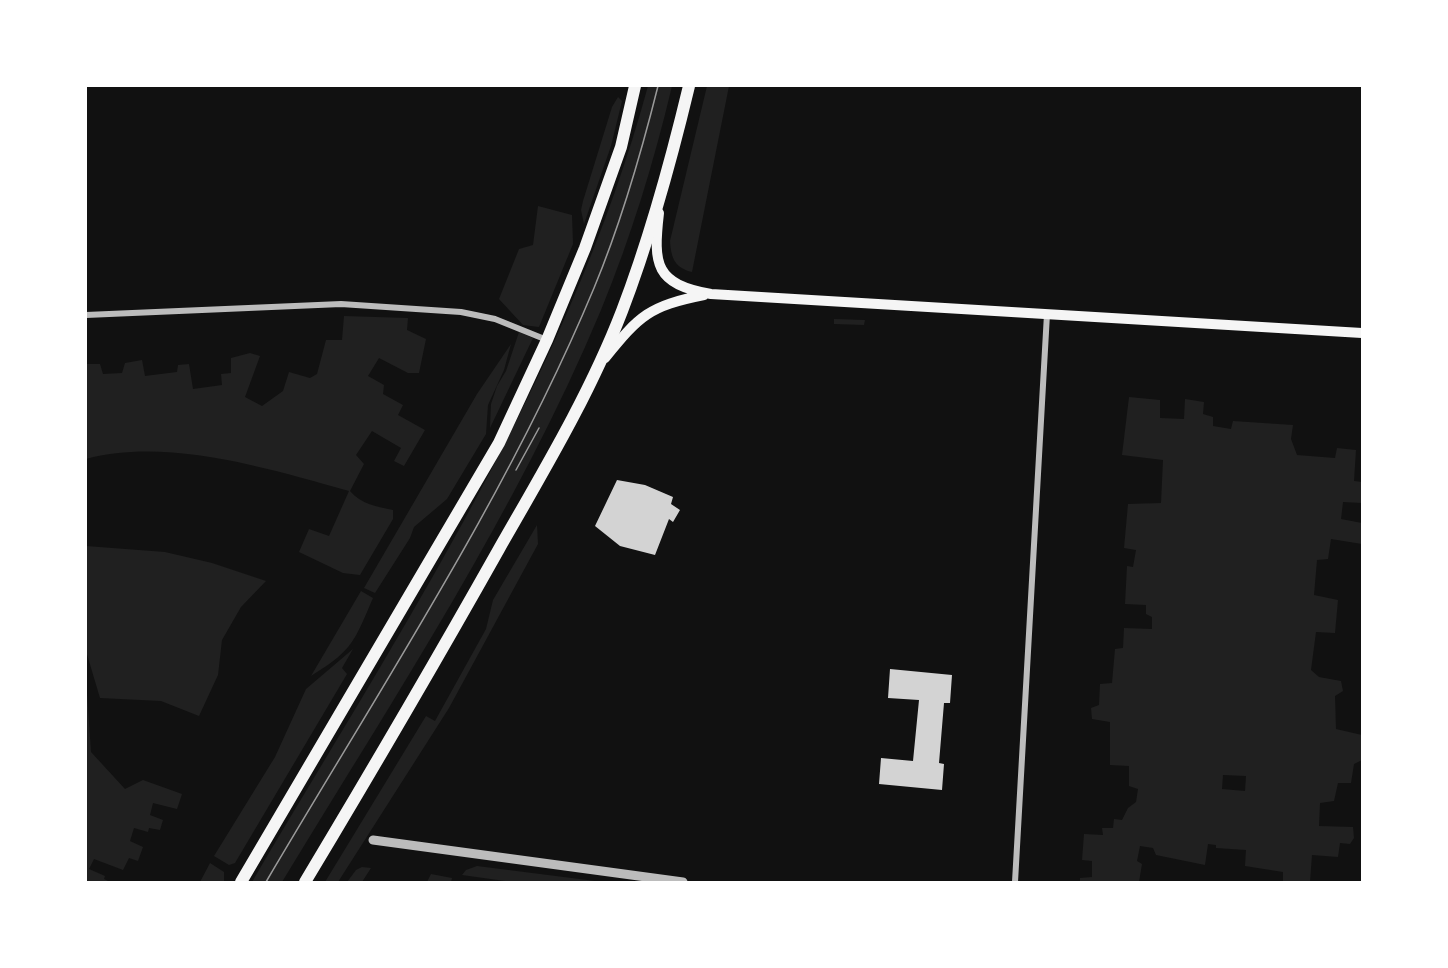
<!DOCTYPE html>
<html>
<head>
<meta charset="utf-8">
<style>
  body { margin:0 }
  #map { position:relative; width:1448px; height:968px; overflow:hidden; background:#111; font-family:"Fira Sans",sans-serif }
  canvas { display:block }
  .frame { position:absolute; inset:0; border:87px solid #fff; pointer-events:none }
</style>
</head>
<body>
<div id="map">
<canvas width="1448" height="968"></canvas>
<div class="frame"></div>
</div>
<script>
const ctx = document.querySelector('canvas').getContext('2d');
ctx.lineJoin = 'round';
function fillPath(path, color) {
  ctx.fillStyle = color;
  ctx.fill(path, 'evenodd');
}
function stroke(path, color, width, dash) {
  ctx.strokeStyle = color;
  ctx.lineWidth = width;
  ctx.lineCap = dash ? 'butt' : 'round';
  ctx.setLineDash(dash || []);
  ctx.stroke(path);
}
fillPath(new Path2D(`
  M648,86h24c-18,76 -41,151 -71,224 -84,201 -206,386 -319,572h-30c151,-256 317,-506 396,-796z
  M707,86h22l-37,186c-17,-4 -21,-14 -22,-31z
  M618,97l4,4 -11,45 -27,78 -3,-14 2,-9 29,-94z
  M538,206l34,9 1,29 -34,83 -16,-2 -24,-26 20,-50 14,-4z
  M344,316l64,2 -1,12 19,9 -7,34h-11l-29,-15 -11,18 16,9 -1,9 20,11 -5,10 27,15 -21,36 -10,-5 7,-13 -29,-17 -16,24 8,9 -14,27c11,13 27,16 43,19v9l-33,56 -17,-2 -44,-21 10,-23 20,7 20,-45c-80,-22 -181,-54 -263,-32v-95h14l3,10 19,-1 3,-10 17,-3 3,16 32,-4 1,-7 11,-1 4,25 29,-4 -1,-11 10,-1v-15l19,-5 10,3 -15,41 17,9 21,-15 6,-19 21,6 7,-4 9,-34h16z
  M834,319l31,1 -1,5 -30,-1z
  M519,332l14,6 -43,90 1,-24 6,-18 9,-15z
  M511,344l-7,26 -16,35 -2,29 -39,65 -33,28 -4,11 -35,55 -11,-5 113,-194z
  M1129,397l31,3v18l24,1 1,-20 19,3 -1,12 10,3v9l18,3 2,-8 60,4 -2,14 6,16 38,3 2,-10 19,2 -2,31 8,1v21l-19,-1 -2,17 21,4v21l-31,-5 -3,20 -11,1 -3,35 24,5 -3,33 -19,-1 -5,38 8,7 22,4 2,10 -8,5 1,33 26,6v25l-8,4 -3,19h-13l-4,18 -14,2 -1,23 34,1 1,11 -4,6 -10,-1 -2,14 -26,-2 -2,27h-27v-10l-38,-6 1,-16 -30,-2v-3l-8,-1 -3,21 -49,-10 -3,-7 -13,-2 -3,15 5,3 -3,18h-59v-4l12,-1v-16l-10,-1 2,-26 19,1 -1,-7h11l1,-9 8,1 6,-12 8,-6 2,-13 -9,-3v-20l-19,-1v-43l-18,-3 -1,-11 8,-3 1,-21 12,-1 3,-34 8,-1 1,-20 28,1v-12l-6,-3v-9l-21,-1 2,-38 6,1 3,-17 -12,-2 4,-44 33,-1 2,-43 -41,-5zM1223,775l23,1 -1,15 -23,-2z
  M537,525l1,19 -89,164 -111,174h-13l101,-166 9,5 51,-92 7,-29z
  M86,546l79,6 47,11 54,18 -25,26 -19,33 -4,35 -19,41 -38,-15 -61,-3 -14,-47z
  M361,591l12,7c-19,44 -20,52 -62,78z
  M353,649l-11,19 5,6 -112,189 -6,2 -15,-9 61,-99 31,-68z
  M86,678l5,74 34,37 18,-9 39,14 -5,15 -24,-6 -3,12 13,5 -3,10 -11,-2 -1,4 -14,-4 -4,13 13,6 -5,14 -9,-3 -6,12 -29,-11 -5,10 16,7 -1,3 6,3h-24z
  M210,863l14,9v10h-24z
  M477,866l126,16h-91l-50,-7 4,-5z
  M362,867l9,1 -9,14h-15l9,-12z
  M431,874l21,4 -1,4h-24z`), '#202020');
fillPath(new Path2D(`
  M617,480l28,5 28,12 -2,7 9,6 -7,12 -4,-3 -14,36 -35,-9 -25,-20z
  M890,669l62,6 -2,28h-6l-5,60 5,1 -2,26 -63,-6 2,-26 32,3 6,-61 -31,-2z`), '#d3d3d3');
stroke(new Path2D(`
  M86,315l255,-11 120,8 34,7 52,21
  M1015,882l32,-568`), '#bcbcbc', 6);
stroke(new Path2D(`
  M373,840l310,42`), '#bcbcbc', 9);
stroke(new Path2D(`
  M659,213c-6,52 -4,71 52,81l651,39
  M605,358c35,-43 44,-52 99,-63`), '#f5f5f5', 10);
stroke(new Path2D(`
  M241,882l258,-439 48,-103 38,-92 36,-101 14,-61
  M305,882c66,-110 131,-221 194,-333 44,-77 91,-155 123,-238 28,-73 49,-150 67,-225`), '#f5f5f5', 12);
stroke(new Path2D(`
  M516,470l23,-42
  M266,882c114,-194 241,-385 328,-594 27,-65 47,-134 64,-202`), '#9a9a9a', 1.5);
</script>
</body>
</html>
